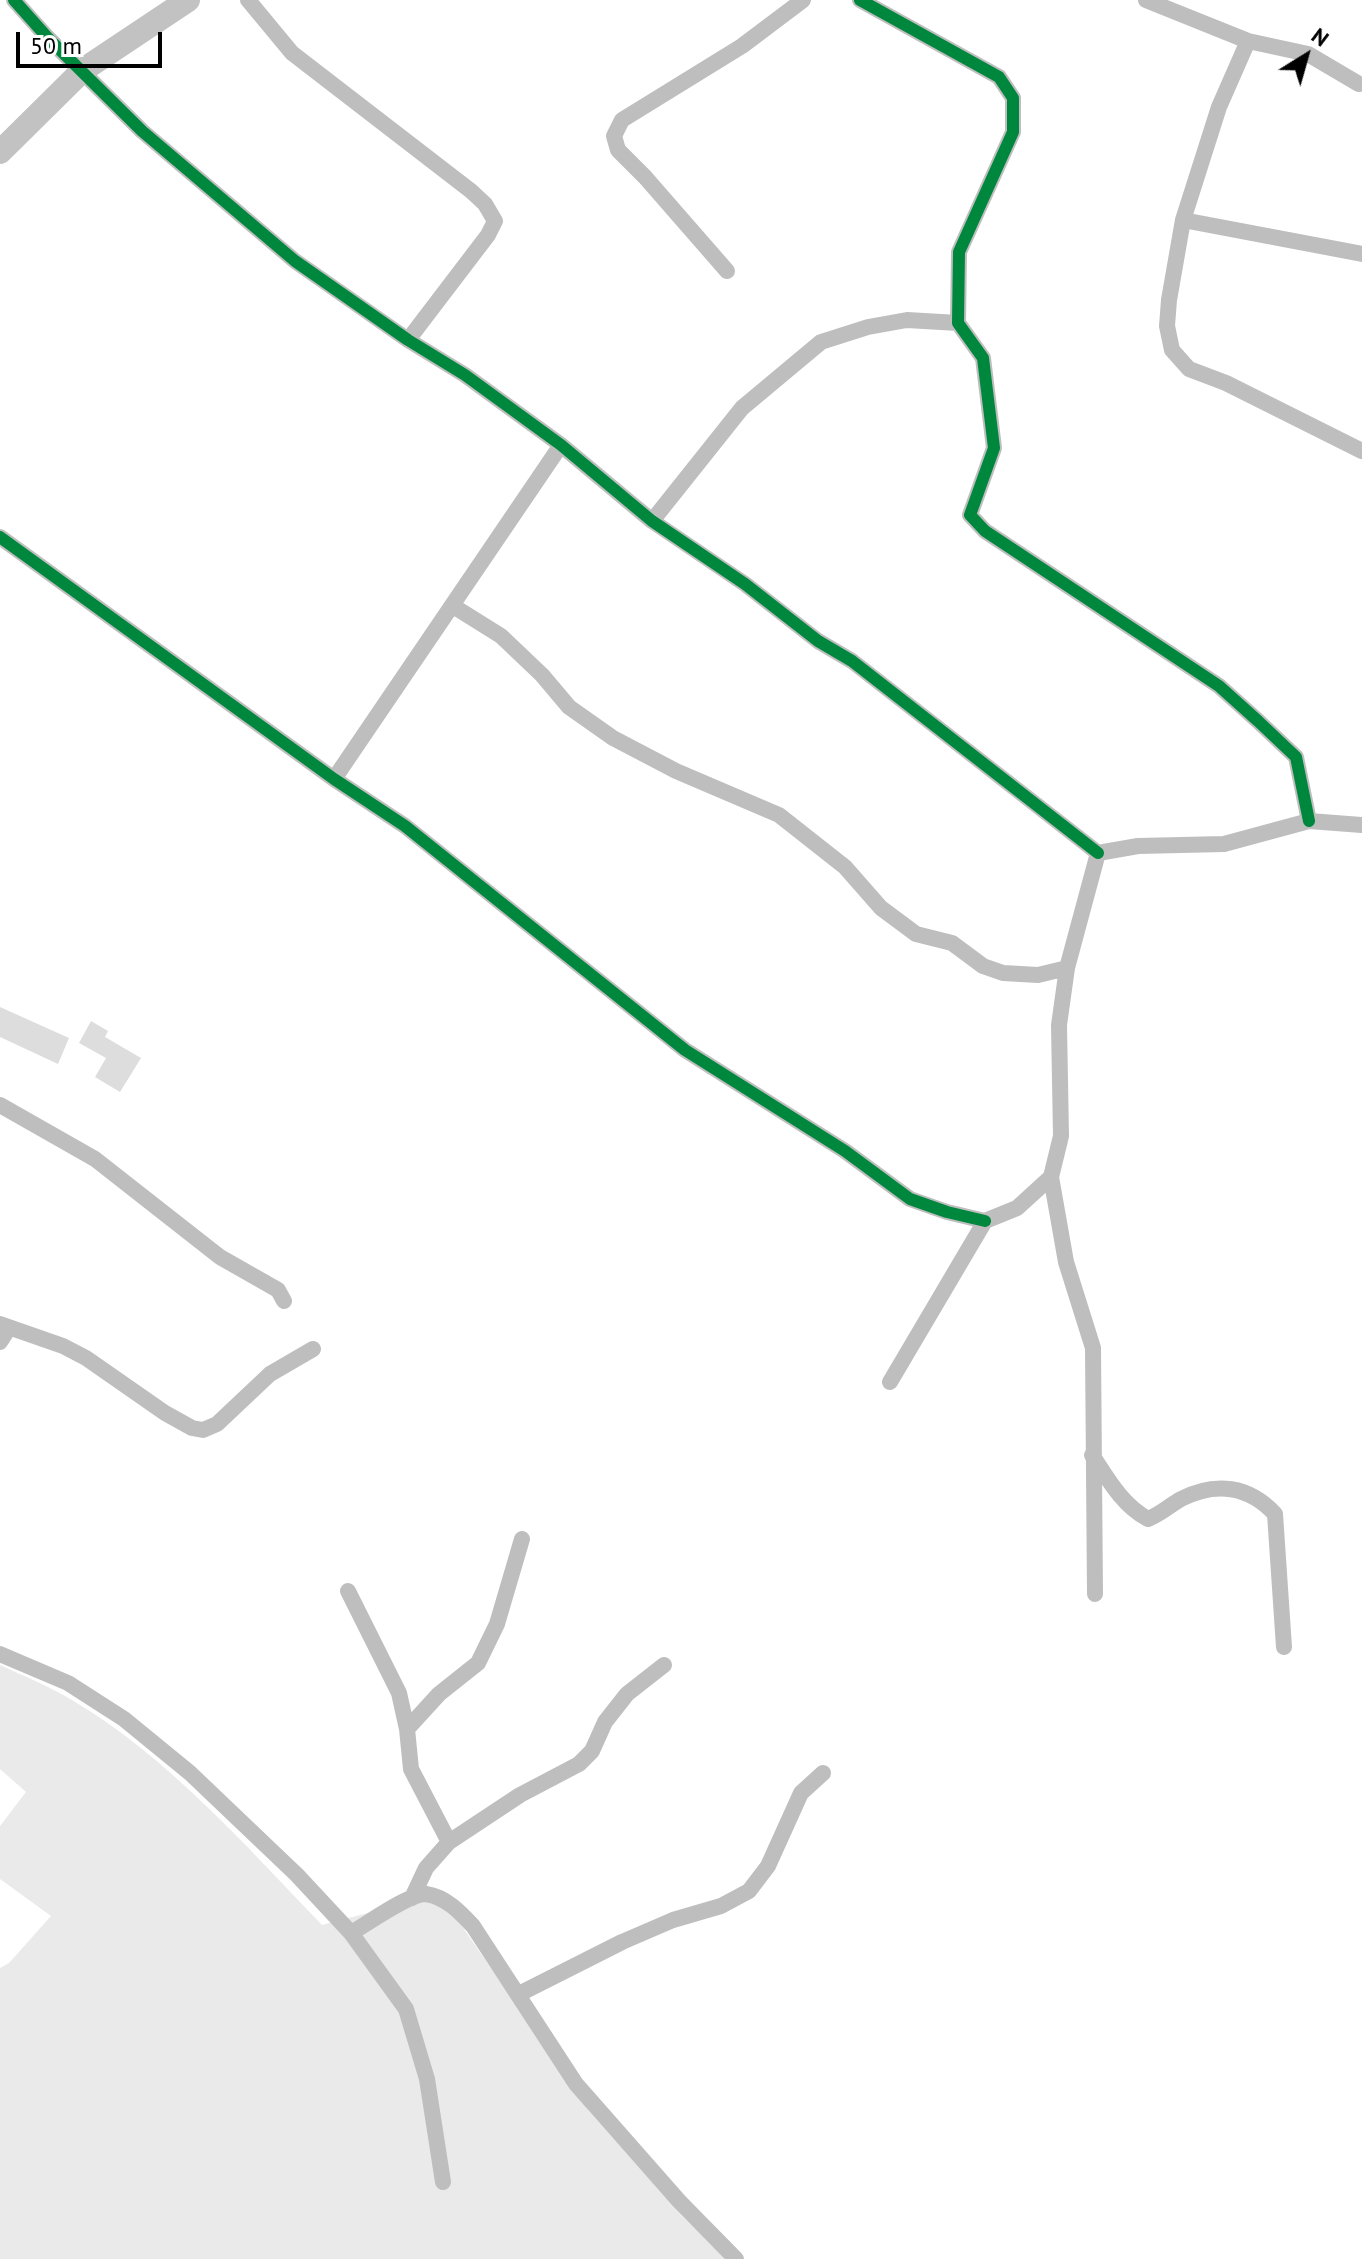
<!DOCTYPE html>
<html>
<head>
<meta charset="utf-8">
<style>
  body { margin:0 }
  #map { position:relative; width:1362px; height:2259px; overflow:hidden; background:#fff; font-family:"PT Sans",sans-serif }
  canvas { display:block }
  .north { position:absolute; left:1266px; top:16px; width:80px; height:80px; -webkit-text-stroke:6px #fff; paint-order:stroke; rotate:37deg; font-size:22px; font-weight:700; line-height:32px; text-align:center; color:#000 }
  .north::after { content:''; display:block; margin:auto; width:28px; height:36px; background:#000; clip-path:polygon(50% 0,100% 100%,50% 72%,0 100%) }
  .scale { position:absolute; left:16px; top:32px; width:146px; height:36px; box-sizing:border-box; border:4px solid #000; border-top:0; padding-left:10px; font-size:24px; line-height:28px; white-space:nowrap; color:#000; -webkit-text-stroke:6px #fff; paint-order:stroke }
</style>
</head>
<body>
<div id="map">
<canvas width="1362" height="2259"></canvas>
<div class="north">N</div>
<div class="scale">50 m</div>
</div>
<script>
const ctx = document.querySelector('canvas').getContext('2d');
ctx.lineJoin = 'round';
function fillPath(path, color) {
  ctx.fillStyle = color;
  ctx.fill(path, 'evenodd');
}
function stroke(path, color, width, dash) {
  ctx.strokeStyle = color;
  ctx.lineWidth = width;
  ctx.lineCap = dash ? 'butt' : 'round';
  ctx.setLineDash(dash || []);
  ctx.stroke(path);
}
fillPath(new Path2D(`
  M0,1665c24,11 49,21 72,35 95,56 174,146 250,225l118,-31 148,216 94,106 46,43h-728v-291l9,-5 42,-47 -51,-37v-53l26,-34 -26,-23z`), '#eaeaea');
fillPath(new Path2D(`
  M0,1007l69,31 -11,26 -58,-27z
  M91,1021l17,10 -3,6 36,21 -21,34 -25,-15 11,-19 -27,-15z`), '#ddd');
stroke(new Path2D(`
  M14,0l33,37 95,94 153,130 113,79 57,35 96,70 91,76 93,63 73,57 34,20 246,192
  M248,0l44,53 179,138 14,13 10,17 -7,14 -80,105
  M860,0l139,77 14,21v34l-54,120 -1,71 25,35 11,90 -24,67 15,16 234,155 39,35 38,36 13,64
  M1146,0l102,41 60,13 51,30
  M1248,41l-29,66 -36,113 -14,80 -2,26 5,24 17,19 37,14 136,68
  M1183,220l179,34
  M727,271l-82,-94 -27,-27 -4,-14 8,-16 120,-74 61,-46
  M652,521l90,-113 79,-66 47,-15 39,-7 51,3
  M0,537l334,242 71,47 280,224 160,101 65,48 37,13 38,9
  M453,606l48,30 41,39 27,32 44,31 63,33 103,44 66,52 36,41 35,26 36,9 31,23 20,7 35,2 29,-7
  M334,779l227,-334
  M0,1105l95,54 125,98 58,33 6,11
  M1051,1177l15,85 27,86 2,246
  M0,1324l63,22 23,12 79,55 27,15 11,2 14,-6 53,-50 43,-25
  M0,1342l9,-14
  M890,1382l95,-161 32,-13 34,-31 10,-41 -2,-111 8,-57 31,-115 40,-7 86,-2 85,-23 53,4
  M1092,1455c16,24 30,50 56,64 13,-5 22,-14 33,-20 35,-18 68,-13 94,15l9,133
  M348,1591l51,102 8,36 4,40 38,73
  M0,1654l68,29 56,36 66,54 107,102 54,58 55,76 21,70 16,103
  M407,1729l32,-35 39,-31 19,-39 25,-85
  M412,1898l14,-30 23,-26 71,-47 59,-31 13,-13 13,-29 22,-28 37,-29
  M351,1933c16,-9 59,-40 75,-39 20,3 34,18 47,32l103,158 103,117 57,58
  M519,1994l103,-52 51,-22 48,-14 28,-15 19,-25 33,-73 22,-20`), '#bebebe', 16);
stroke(new Path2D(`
  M0,152l83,-82 105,-70`), '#c2c2c2', 24);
stroke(new Path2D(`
  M14,0l33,37 95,94 153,130 113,79 57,35 96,70 91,76 93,63 73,57 34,20 246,192
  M860,0l139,77 14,21v34l-54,120 -1,71 25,35 11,90 -24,67 15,16 234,155 39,35 38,36 13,64
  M0,537l334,242 71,47 280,224 160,101 65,48 37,13 38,9`), '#00873e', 12);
</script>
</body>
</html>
